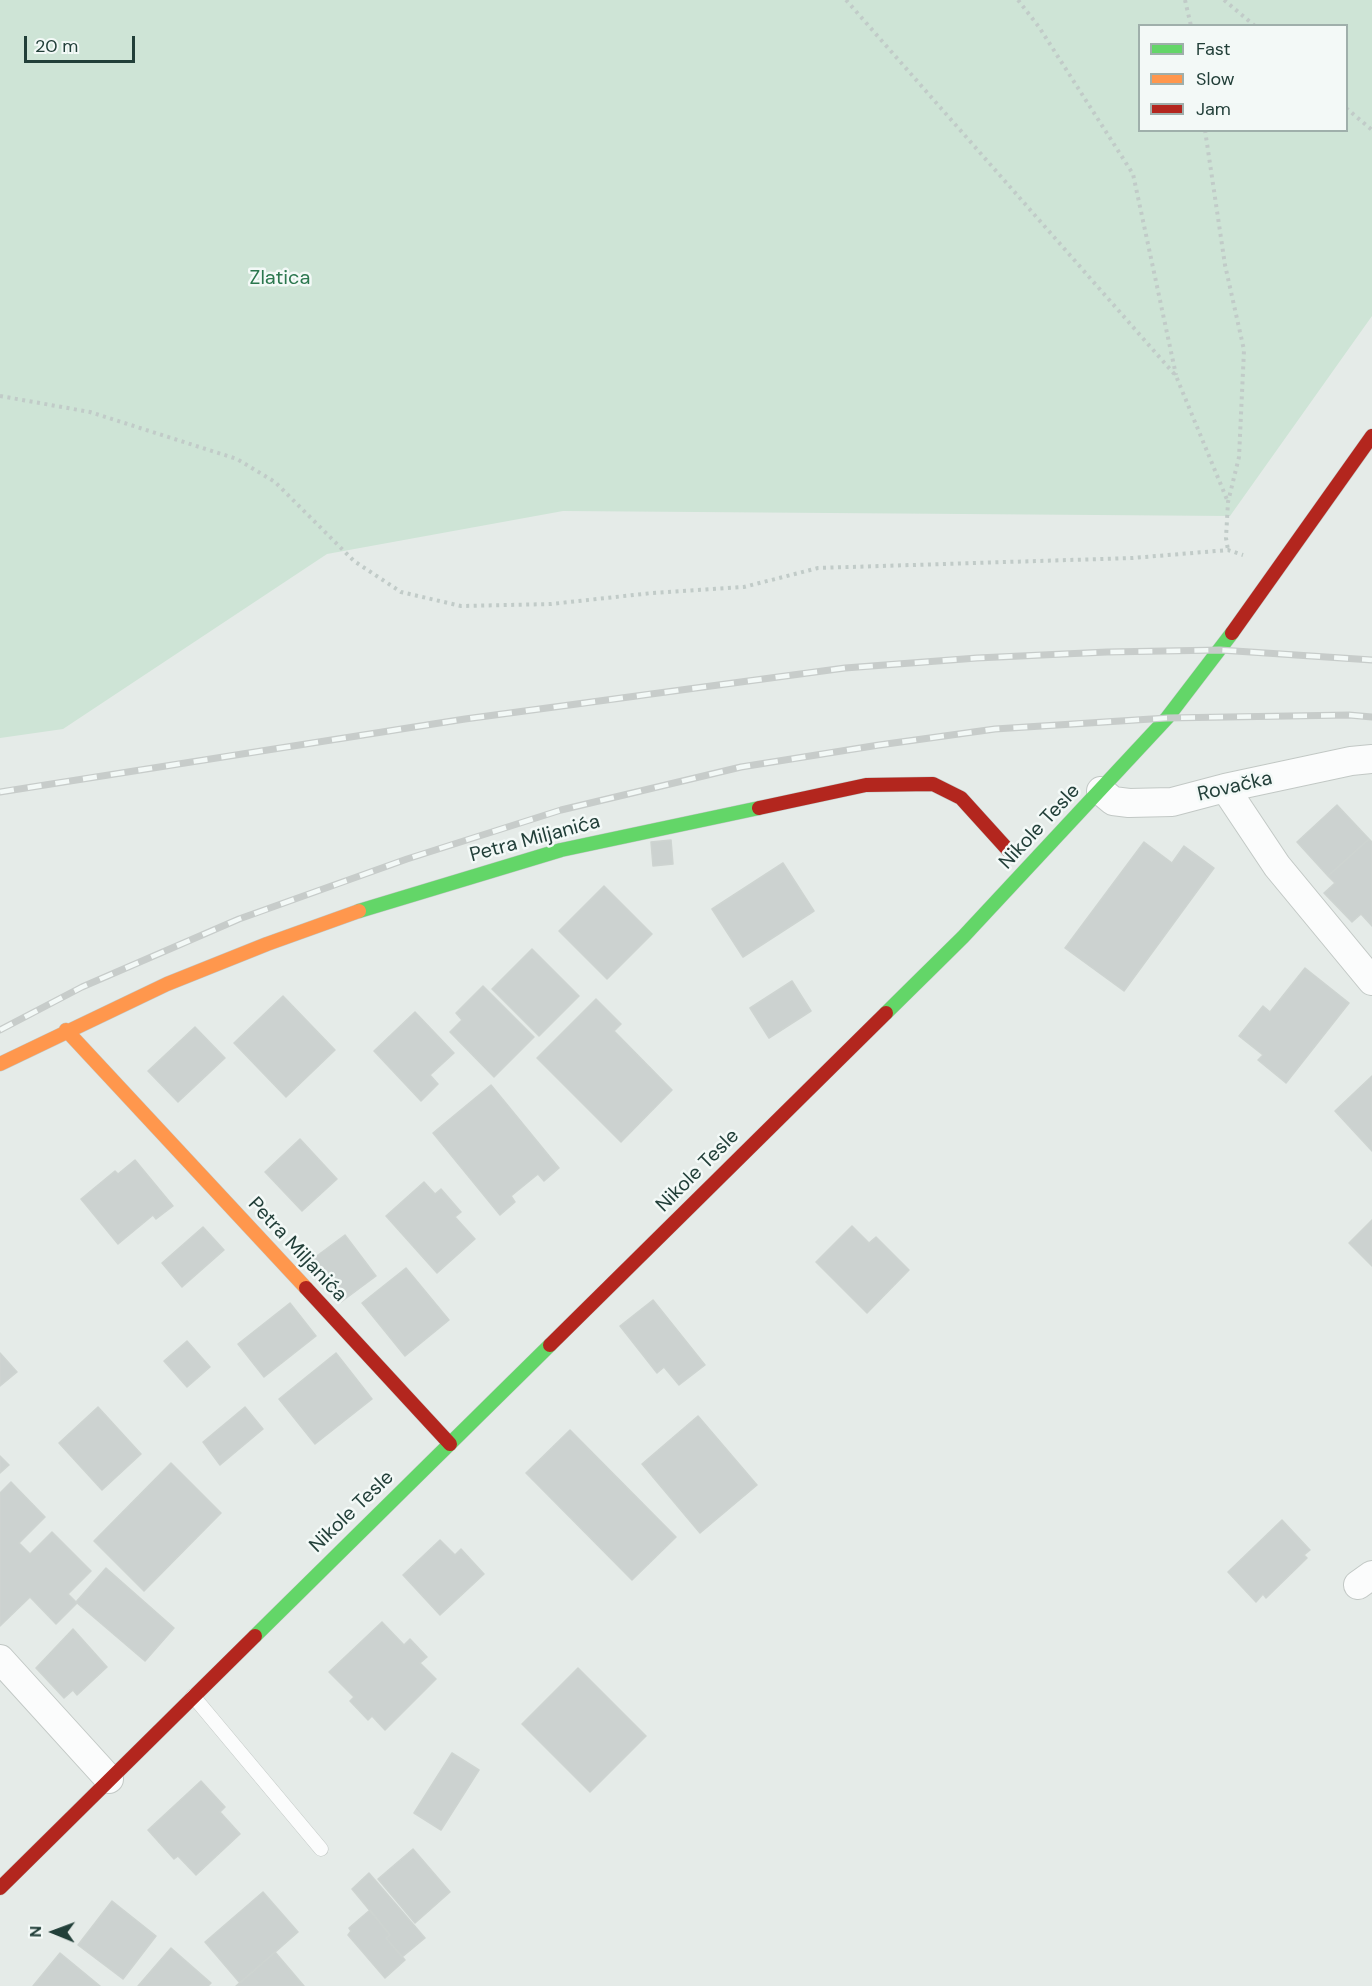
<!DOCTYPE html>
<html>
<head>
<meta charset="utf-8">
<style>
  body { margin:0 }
  #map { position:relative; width:1372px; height:1986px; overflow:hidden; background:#e5ebe8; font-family:"DM Sans",sans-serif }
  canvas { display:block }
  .legend { position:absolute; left:1138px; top:24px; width:210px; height:108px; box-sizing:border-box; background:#f3f9f7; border:2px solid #9fafab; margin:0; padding:8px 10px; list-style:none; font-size:18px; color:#223f39 }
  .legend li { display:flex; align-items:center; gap:12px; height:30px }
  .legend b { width:30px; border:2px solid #9fafab }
  .north { position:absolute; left:24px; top:1902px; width:60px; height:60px; -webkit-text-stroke:4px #f3f9f7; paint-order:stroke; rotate:271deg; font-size:16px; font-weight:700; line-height:24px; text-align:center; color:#223f39 }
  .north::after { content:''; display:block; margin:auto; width:21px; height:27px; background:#223f39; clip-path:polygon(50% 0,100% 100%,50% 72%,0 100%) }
  .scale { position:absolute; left:24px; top:36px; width:111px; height:27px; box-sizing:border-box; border:3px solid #223f39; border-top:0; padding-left:8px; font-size:18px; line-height:21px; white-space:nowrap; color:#223f39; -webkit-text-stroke:4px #f3f9f7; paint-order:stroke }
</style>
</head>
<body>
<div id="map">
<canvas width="1372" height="1986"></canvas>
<ul class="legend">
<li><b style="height:8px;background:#63d668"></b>Fast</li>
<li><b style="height:8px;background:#ff974d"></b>Slow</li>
<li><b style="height:8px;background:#b3261e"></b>Jam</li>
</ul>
<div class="north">N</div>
<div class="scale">20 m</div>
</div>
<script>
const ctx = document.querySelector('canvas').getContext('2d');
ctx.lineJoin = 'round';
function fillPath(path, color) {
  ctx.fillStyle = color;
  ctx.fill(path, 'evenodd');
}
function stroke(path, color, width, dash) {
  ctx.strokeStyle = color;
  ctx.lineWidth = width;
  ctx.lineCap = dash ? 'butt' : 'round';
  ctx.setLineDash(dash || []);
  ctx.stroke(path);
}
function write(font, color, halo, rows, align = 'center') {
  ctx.font = font + ' "DM Sans",sans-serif';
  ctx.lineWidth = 5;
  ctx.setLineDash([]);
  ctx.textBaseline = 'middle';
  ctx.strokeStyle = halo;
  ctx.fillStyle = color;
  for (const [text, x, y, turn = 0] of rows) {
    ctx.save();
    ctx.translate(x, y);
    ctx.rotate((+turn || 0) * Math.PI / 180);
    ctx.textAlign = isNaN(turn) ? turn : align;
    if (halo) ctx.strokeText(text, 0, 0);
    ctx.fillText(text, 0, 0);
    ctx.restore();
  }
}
fillPath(new Path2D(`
  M0,0h1372v316l-142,200 -667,-5 -236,43 -264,175 -63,9zM1140,26h206v104h-206z`), '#cee4d6');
const building = new Path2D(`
  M1337,805l32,34 -41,37 -31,-34z
  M1369,839l3,3v84l-11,-12 -9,8 -28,-29 11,-10 -7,-7z
  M671,840l2,24 -20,2 -2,-24z
  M1144,842l28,21 12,-17 30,22 -90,123 -59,-43z
  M783,863l31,48 -71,46 -31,-48z
  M604,886l48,48 -45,45 -48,-48z
  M532,949l47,47 -40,40 -47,-47z
  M1305,968l44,35 -63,80 -28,-23 5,-5 -24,-19 24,-30 7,6z
  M792,981l19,30 -42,27 -19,-30z
  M483,986l51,51 -40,40 -44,-45 12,-12 -6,-7z
  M283,996l52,54 -49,47 -52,-54z
  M596,999l25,25 -7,7 58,59 -51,52 -84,-84z
  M415,1012l39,41 -24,22 8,9 -17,17 -47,-50z
  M195,1027l30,31 -47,44 -30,-31z
  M1372,1076v75l-37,-40z
  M491,1085l68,83 -15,13 -6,-7 -27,22 4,6 -15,13 -67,-82z
  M300,1139l37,40 -35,32 -37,-39z
  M135,1160l38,46 -17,13 -3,-4 -35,29 -37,-45 34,-28 3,3z
  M424,1182l11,12 6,-5 20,23 -6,5 20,22 -38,34 -51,-57z
  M1372,1220v46l-23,-23z
  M852,1226l17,17 7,-6 33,33 -42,43 -51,-51z
  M203,1227l21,23 -42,37 -20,-24z
  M345,1235l31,41 -35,26 -31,-41z
  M406,1268l43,52 -44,36 -43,-53z
  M653,1300l52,65 -26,20 -15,-18 -7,6 -37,-47z
  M290,1303l26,33 -52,41 -26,-33z
  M187,1341l23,26 -23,20 -23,-26z
  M0,1353l17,19 -17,14z
  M336,1353l36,46 -57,45 -36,-45z
  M98,1407l43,47 -39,36 -43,-47z
  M245,1407l18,22 -43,36 -17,-23z
  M698,1416l59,69 -57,48 -58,-69z
  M570,1430l106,107 -44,43 -106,-107z
  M0,1456l9,9 -9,8z
  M171,1463l50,50 -77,78 -50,-50z
  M11,1482l34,35 -26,26 11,11 22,-22 39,39 -23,23 9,9 -21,21 -26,-27 -30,29v-133z
  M1282,1520l28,30 -6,5 3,3 -41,40 -3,-4 -7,8 -28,-30z
  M440,1540l15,15 6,-6 23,25 -44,41 -37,-40z
  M106,1568l68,60 -29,33 -69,-59z
  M382,1622l22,23 6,-6 17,18 -7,6 16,16 -51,51 -13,-14 -4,4 -18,-19 4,-4 -25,-25z
  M73,1629l34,38 -30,28 -4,-5 -9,8 -28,-30z
  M578,1668l68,68 -56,56 -68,-68z
  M452,1753l27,17 -38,60 -27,-17z
  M201,1781l24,26 -5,5 20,22 -44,41 -18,-19 -4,3 -26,-29z
  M413,1849l37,43 -35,31 -37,-44z
  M369,1873l56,65 -23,19 -16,-19 4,-3 -38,-46z
  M263,1892l35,40 -58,51 -35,-41z
  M112,1901l44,35 -33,43 -45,-34z
  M370,1910l20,25 -4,3 19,22 -20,18 -37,-43 3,-4 -2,-3z
  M171,1948l40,35 -3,3h-70z
  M275,1952l29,34h-68z
  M60,1953l40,33h-67z`);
fillPath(building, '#ccd2d0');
stroke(building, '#ced4d1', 1.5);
const lane = new Path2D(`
  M193,1696l128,153`);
const street = new Path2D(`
  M1225,788l52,78 95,115
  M1101,791l12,10 16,2 43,-1 53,-14 126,-27 21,-2
  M1358,1585l14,-10
  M0,1659l109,120`);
const fast = new Path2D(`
  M359,911l202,-61 198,-42
  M886,1013l77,-76 204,-219 65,-85
  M255,1636l295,-291`);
const slow = new Path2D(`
  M66,1030l240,258
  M0,1064l167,-80 100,-40 92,-33`);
const jam = new Path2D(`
  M1232,633l140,-197
  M759,808l107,-23 67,-1 28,14 48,53
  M306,1288l144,156
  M550,1345l336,-332
  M0,1888l255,-252`);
stroke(lane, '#c2c8c5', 15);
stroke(street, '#c2c8c5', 30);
stroke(fast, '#c1c8c6', 15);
stroke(slow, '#c1c8c6', 15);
stroke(jam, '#c1c8c6', 15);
stroke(new Path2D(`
  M846,0l330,376 52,126
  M1018,0l21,27 94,147 43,201
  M1185,0l6,26
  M1224,0l31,26
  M1346,108l26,22
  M1205,130l20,135 19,85 -5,107 -11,45 -2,36 2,12
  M0,396l90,16 147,47 38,23 79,79 47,31 60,14 90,-2 101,-11 92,-6 74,-19 314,-10 96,-8 15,5`), '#c1cbc8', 4, [3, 4.5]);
stroke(lane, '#fbfcfc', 14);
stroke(street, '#fbfcfc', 28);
stroke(fast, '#63d668', 14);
stroke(slow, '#ff974d', 14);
stroke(jam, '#b3261e', 14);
const rail = new Path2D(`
  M0,792l465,-73 380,-51 132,-10 130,-6 113,-2 152,10
  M0,1030l82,-43 157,-68 168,-60 154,-49 180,-43 138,-22 116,-16 172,-11 182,-3 23,2`);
stroke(rail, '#c7ccca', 7);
stroke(rail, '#f3f9f7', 4.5, [14]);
write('20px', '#2b774e', '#f3f9f7', [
  ["Zlatica",280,279]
]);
write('20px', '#223f39', '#f3f9f7', [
  ["Rovačka",1235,787,-13],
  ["Nikole Tesle",1040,827,-47],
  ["Petra Miljanića",535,839,-15],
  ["Nikole Tesle",698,1171,-45],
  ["Petra Miljanića",297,1250,47],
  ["Nikole Tesle",352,1512,-44]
]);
</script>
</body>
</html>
